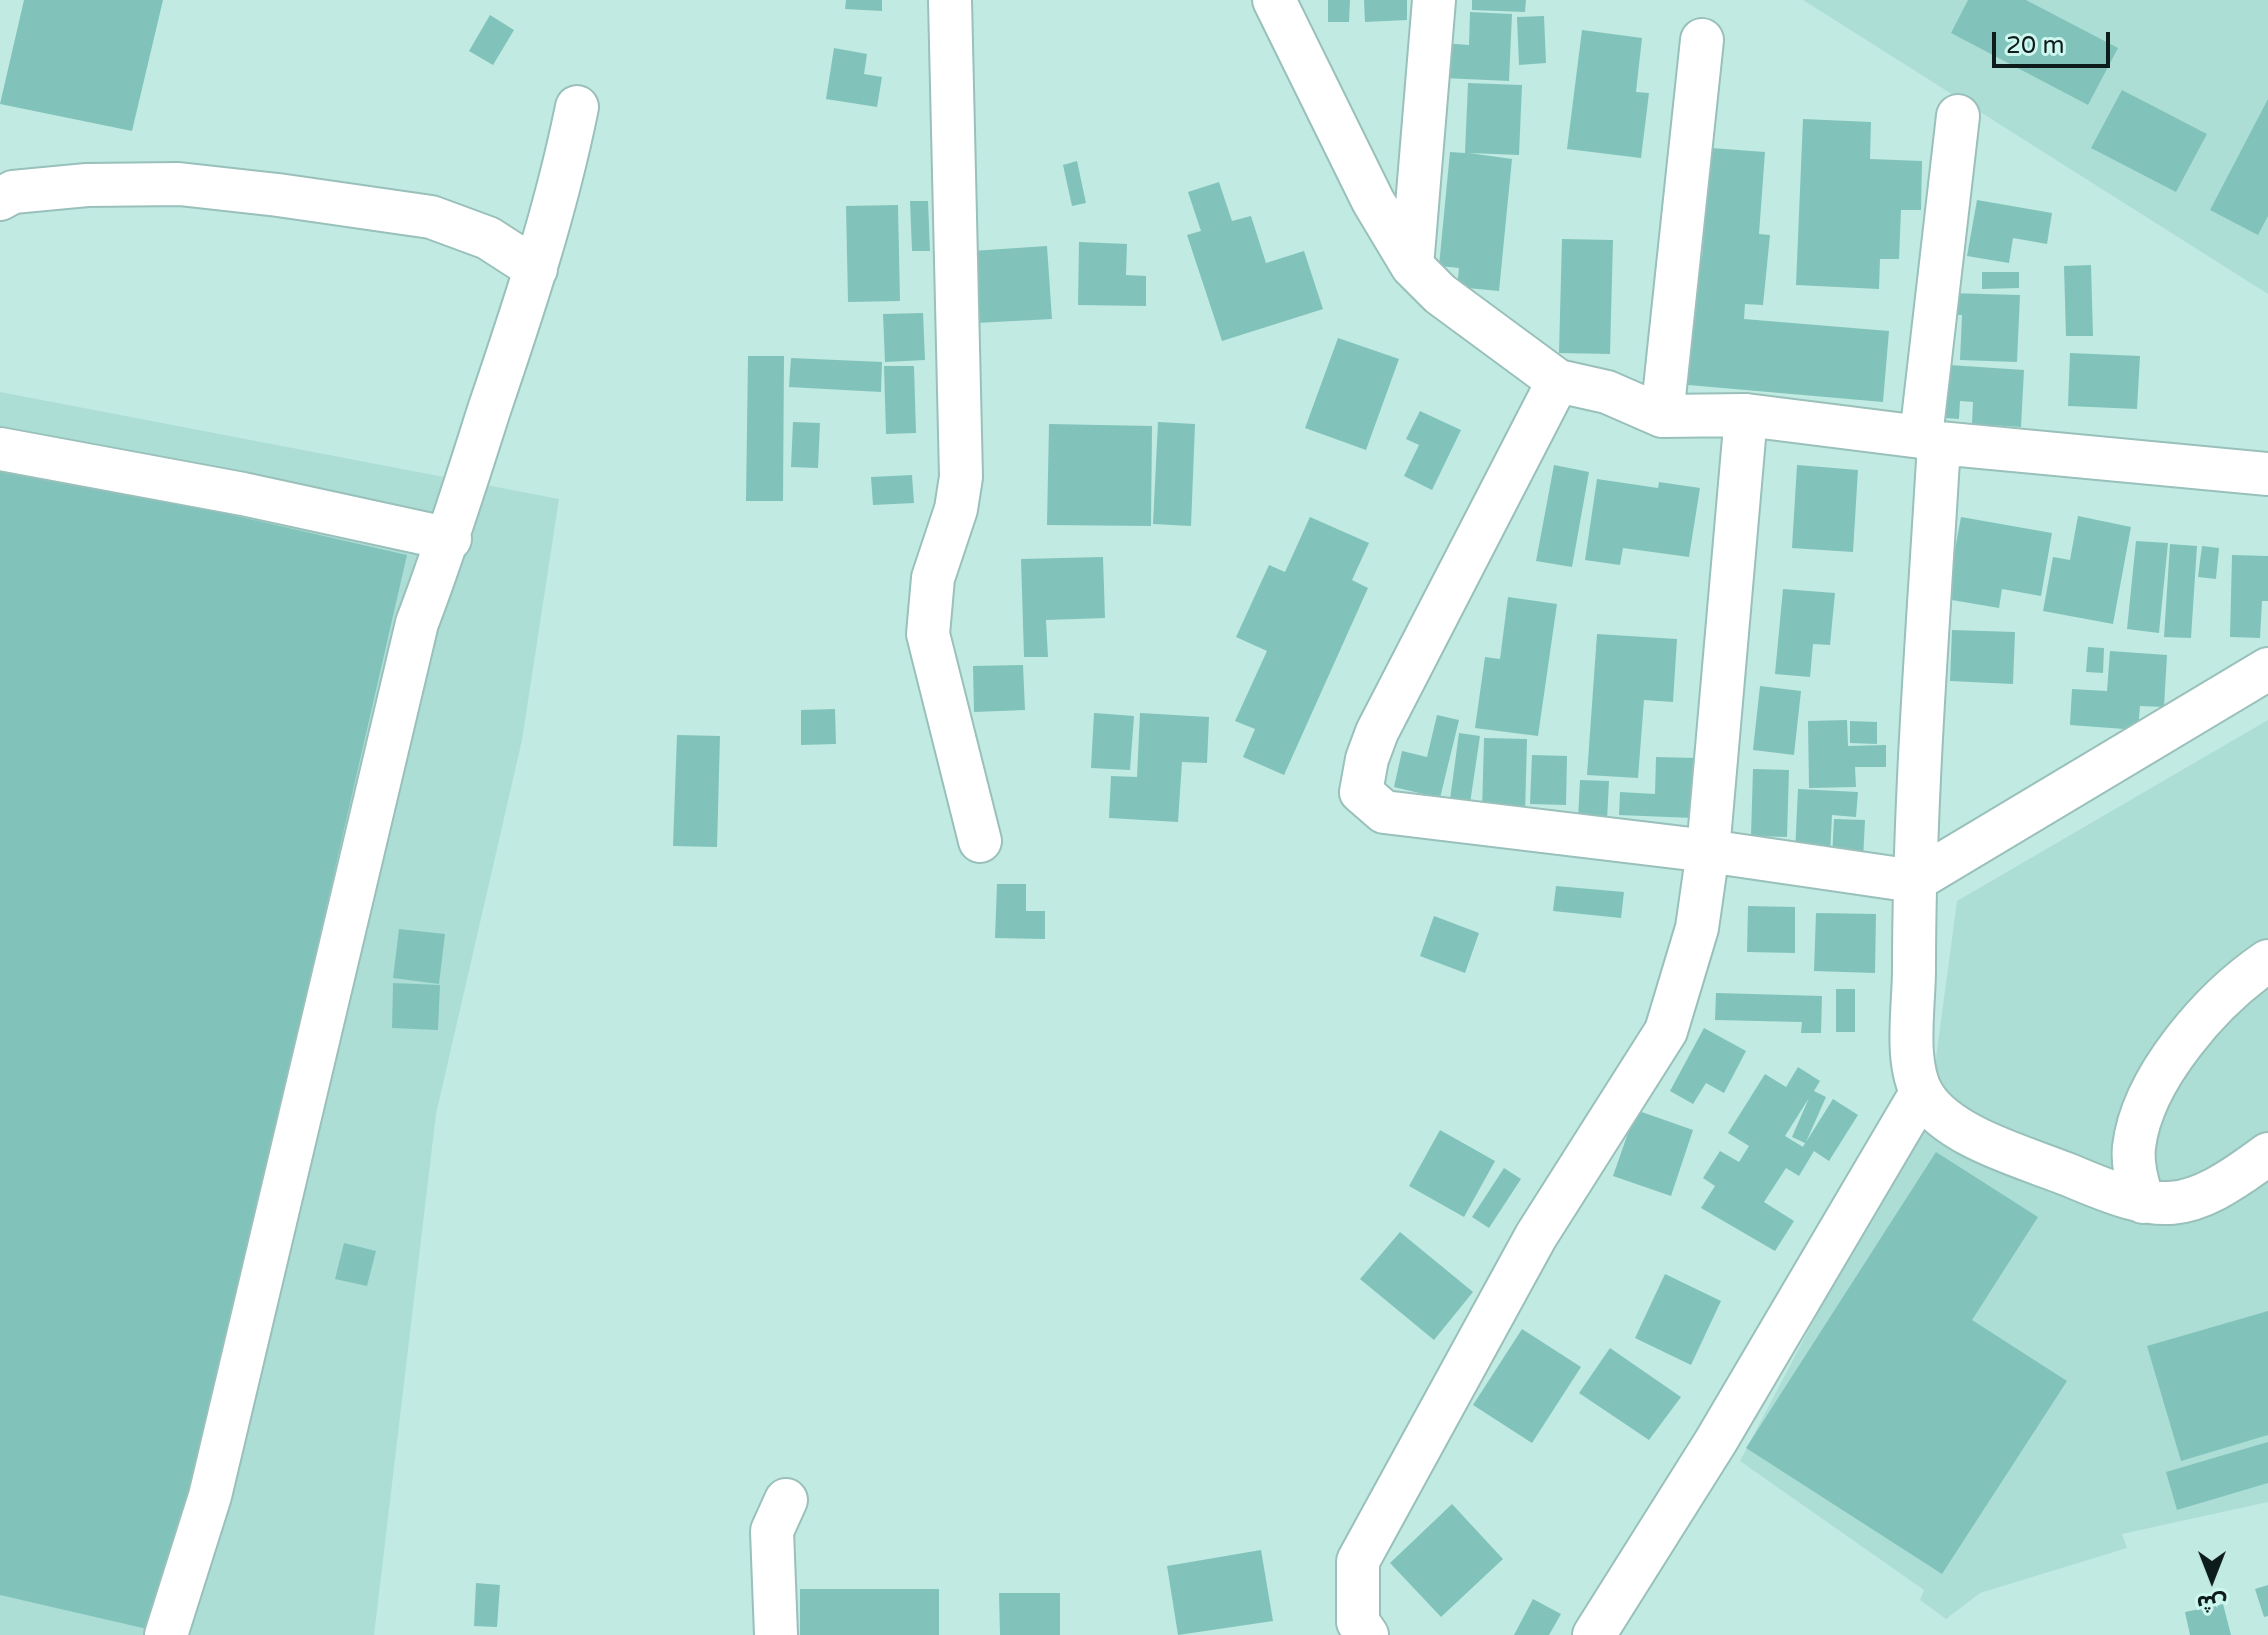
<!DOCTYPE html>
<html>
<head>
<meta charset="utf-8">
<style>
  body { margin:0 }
  #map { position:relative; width:2268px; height:1635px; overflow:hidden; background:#c1eae3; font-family:"Varela Round","Noto Sans Arabic",sans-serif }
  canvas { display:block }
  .north { position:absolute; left:2172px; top:1539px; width:80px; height:80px; -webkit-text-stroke:6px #cef7f0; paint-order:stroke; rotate:180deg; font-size:22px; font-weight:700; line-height:32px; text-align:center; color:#0d1c1a }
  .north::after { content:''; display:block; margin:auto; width:28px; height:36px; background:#0d1c1a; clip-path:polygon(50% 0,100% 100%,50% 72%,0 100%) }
  .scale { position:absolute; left:1992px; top:32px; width:118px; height:36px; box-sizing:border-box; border:4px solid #0d1c1a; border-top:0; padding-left:10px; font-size:24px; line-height:28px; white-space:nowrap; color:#0d1c1a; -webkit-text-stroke:6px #cef7f0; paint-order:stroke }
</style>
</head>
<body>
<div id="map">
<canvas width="2268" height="1635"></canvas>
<div class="north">ش</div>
<div class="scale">20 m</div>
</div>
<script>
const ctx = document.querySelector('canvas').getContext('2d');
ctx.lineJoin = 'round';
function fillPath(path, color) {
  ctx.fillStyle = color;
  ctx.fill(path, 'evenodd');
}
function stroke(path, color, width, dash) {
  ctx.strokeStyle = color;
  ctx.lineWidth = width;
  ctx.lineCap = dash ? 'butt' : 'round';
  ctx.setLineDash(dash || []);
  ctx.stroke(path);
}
fillPath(new Path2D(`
  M1803,0h465v294z
  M0,392l559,107 -37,241 -86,374 -62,521h-374z
  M2268,720v782l-146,32 5,14 -147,45 -34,26 -26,-19 4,-10 -184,-129 174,-332 22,-71 21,-157z`), '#added6');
fillPath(new Path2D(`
  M24,0h139l-31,131 -132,-27z
  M846,0h36v11l-37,-2z
  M1328,0h22l-1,22h-21z
  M1364,0h43v20l-42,2z
  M1472,0h54l-1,12 -53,-2z
  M1968,0h58l92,48 -30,57 -137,-72z
  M1470,12l42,2 -3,67 -66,-3 1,-35 25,2z
  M490,15l24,15 -21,35 -24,-14z
  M1544,16l2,47 -27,2 -2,-48z
  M1582,30l60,8 -6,54 13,1 -8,65 -74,-9z
  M834,48l33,6 -3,20 18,3 -5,30 -51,-8z
  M1468,83l54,2 -3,70 -50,-2 43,6 -13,132 -42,-4 2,-19 -20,-2 11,-114 15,1z
  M2122,90l85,44 -31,58 -85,-44z
  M2268,99v117l-10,19 -48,-25z
  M1803,119l68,3 -1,37 52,2 -1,49h-20l-2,49h-19l-1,30 -83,-4z
  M1711,148l54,4 -6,82 11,1 -7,70 -18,-1 -1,15 145,12 -6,71 -206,-18 11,-127 14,1z
  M1077,161l9,42 -14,3 -9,-41z
  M1219,182l13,39 19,-5 15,47 38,-12 19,58 -101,32 -35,-106 14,-4 -13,-39z
  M1977,200l75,13 -5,31 -34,-6 -4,25 -42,-7z
  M910,201h18l2,50h-18z
  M898,205l2,96 -52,1 -2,-96z
  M1562,239l51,1 -3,114 -51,-1z
  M1079,242l48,2 -1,31 20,1v30l-68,-1z
  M1047,246l5,73 -76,4 -4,-72z
  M2091,265l2,71h-27l-2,-70z
  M1982,272h37v16l-37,1z
  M1949,293l71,2 -3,67 -57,-2 2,-45h-14z
  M923,313l2,47 -40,2 -2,-48z
  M1338,338l61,21 -33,91 -61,-22z
  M2070,353l70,3 -3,53 -69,-3z
  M748,356h36l-1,145h-37z
  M791,358l91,4 -1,30 -92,-5z
  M1935,364l89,6 -3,57 -49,-3 1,-22 -13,-1 -1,18 -28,-2z
  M884,366h30l2,67 -30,1z
  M1420,411l41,19 -29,60 -28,-14 15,-31 -13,-6z
  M793,422l27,1 -2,45 -27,-1z
  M1158,422l37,2 -4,102 -38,-2z
  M1049,424l103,2 -1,100 -104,-1z
  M0,462l407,93 -247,1077 -160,-37z
  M1554,465l35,7 -17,95 -36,-6z
  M1797,465l61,5 -5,82 -61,-4z
  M912,475l2,28 -41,2 -2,-28z
  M1597,479l61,9 1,-6 41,6 -11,69 -66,-9 -3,17 -35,-5z
  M2078,516l53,11 -18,97 -70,-13 10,-54 17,3z
  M1310,517l59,26 -17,37 16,8 -84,187 -41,-18 12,-28 -20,-8 32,-70 -31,-14 33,-72 16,7z
  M1961,517l91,16 -11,63 -39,-7 -3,19 -53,-9z
  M2136,541l32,2 -9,90 -32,-4z
  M2170,544l27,2 -6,92 -27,-1z
  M2202,546l17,2 -3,31 -18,-2z
  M2232,555l36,1v45h-6l-2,37 -30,-1z
  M1103,557l2,61 -59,2 2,37h-24l-3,-98z
  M1783,589l52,4 -5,52 -17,-1 -3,33 -35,-3z
  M1508,597l49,7 -19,132 -63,-8 10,-71 15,2z
  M1952,630l63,2 -2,52 -63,-3z
  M1597,634l80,5 -4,63 -29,-2 -6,78 -51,-3z
  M2088,647l16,1 -1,25 -17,-1z
  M2110,651l57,4 -3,52 -24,-1 -2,24 -68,-5 2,-36 35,2z
  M1023,665l2,45 -51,2 -1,-46z
  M1760,686l41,5 -7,64 -41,-5z
  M835,709l1,35 -35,1v-35z
  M1094,713l40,3 -4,54 -39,-2z
  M1140,713l69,4 -2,46 -25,-1 -4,60 -69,-4 2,-42 26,1z
  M1437,715l22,5 -19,78 -46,-11 8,-36 25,6z
  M1847,720l1,26 38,-1v22h-31l1,20 -47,1 -1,-67z
  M1850,721l27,1v22l-27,-1z
  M1459,733l21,3 -11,74 -20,-3z
  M677,735l43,1 -3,111 -44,-1z
  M1484,738l43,1 -2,76 -43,-2z
  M1532,755l35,1 -1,49 -36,-1z
  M1656,757l40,1 -3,60 -74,-3 1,-23 35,2z
  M1753,769l36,1 -2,67 -36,-1z
  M1580,780l29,1 -2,39 -29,-1z
  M1798,789l60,3 -2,25 -24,-2 -2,40 -35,-2z
  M1834,819l31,1 -2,40 -31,-2z
  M997,884h29v27h19v28l-50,-1z
  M1556,886l68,6 -3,26 -68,-7z
  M1748,906l47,1v46l-48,-1z
  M1816,913l60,1 -1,59 -61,-2z
  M1434,916l45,17 -14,40 -45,-17z
  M399,929l46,5 -6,50 -46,-6z
  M393,983l47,2 -2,45 -46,-2z
  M1836,989h19v43h-19z
  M1716,993l106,3 -1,37h-20l1,-11 -87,-2z
  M1704,1028l42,23 -22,42 -18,-10 -13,21 -23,-13z
  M1798,1067l22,14 -6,10 12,6 -20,45 27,-43 25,16 -29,46 -15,-10 -15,25 -13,-8 -22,34 30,19 -19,30 -74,-43 14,-22 -12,-8 17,-27 19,11 10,-16 -21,-13 37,-59 21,13zM1809,1098l-17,39 13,6 -2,4 -18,-11z
  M1636,1110l57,20 -22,66 -58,-20z
  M1440,1130l55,31 -31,56 -55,-31z
  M1936,1152l102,65 -66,103 95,61 -125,193 -196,-126z
  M1504,1168l17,11 -32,49 -17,-11z
  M1400,1232l73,60 -39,48 -74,-61z
  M344,1243l32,8 -9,35 -32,-7z
  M1665,1274l56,27 -30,64 -56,-27z
  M2268,1311v124l-87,26 -34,-115z
  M1522,1329l59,38 -49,76 -59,-38z
  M1610,1348l71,49 -32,43 -70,-47z
  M2268,1442v41l-91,27 -11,-38z
  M1452,1504l51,55 -62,58 -51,-54z
  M1261,1550l12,71 -95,14 -11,-69z
  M476,1583l24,2 -3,42 -23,-1z
  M2268,1585v31l-4,1 -9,-28z
  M800,1589h139v46h-139z
  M999,1593h61v42h-60z
  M1533,1599l28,15 -12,21h-35z
  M2223,1604l8,31h-41l-5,-23z`), '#81c3ba');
const minor = new Path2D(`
  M950,0l11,477 -5,32 -23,69 -5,56 52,207
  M1274,0l99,201 39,65 28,28 118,87 49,11 55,24 84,-1 175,22 18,6 329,31
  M0,199l13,-7 74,-7 92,-1 99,11 153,22 57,21 48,31
  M1412,266l22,-266
  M1558,381l-181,351 -10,27 -6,33 23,20 324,39 206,30 354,-212
  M1662,416l40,-376
  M1921,437l37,-321
  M1939,443c-10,175 -25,351 -25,527 0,36 -10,93 9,125 25,42 101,62 146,80 94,40 116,41 199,-21
  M0,449l243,45 207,45
  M2143,1202c-5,-18 -11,-36 -9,-55 8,-69 78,-148 134,-186
  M166,1635l44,-139 207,-873c27,-70 49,-141 72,-213 34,-100 67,-199 88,-303
  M776,1635l-4,-104 14,-31
  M1367,1635l-9,-13v-61l178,-325 130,-205 31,-103 11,-77 38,-436
  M1594,1635l122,-194 205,-348`);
stroke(minor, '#99c0ba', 46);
stroke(minor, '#fff', 42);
</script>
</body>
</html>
